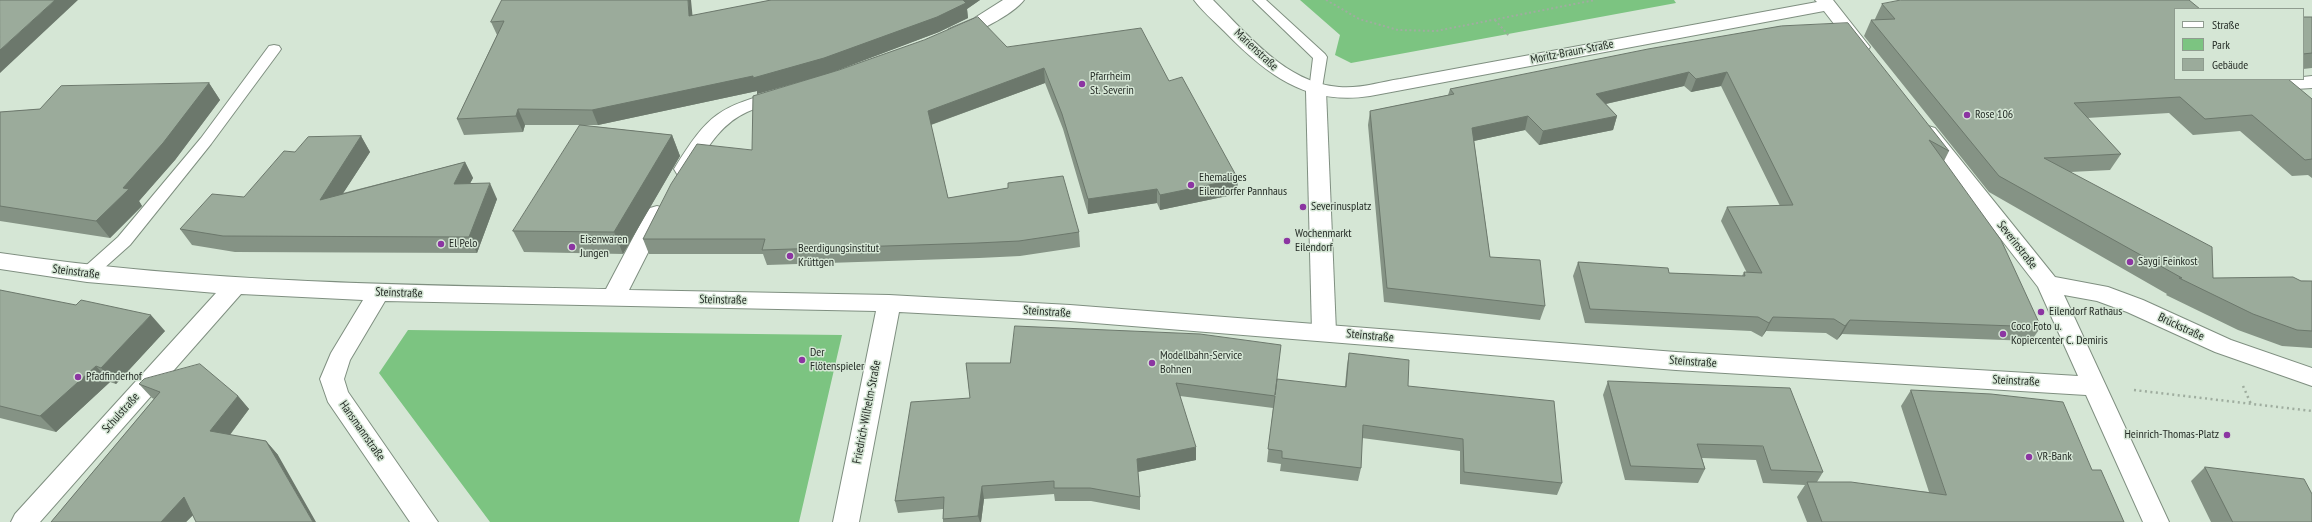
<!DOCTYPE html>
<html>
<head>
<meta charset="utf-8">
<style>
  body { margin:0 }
  #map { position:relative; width:2312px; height:522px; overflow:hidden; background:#d5e6d5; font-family:"PT Sans Narrow",sans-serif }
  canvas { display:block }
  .legend { position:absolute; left:2174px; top:8px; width:130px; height:72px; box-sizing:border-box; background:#d5e6d5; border:1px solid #8f9c8f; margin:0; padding:5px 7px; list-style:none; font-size:12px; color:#262d27 }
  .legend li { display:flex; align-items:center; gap:8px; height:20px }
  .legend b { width:20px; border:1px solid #8f9c8f }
</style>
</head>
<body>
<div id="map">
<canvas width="2312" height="522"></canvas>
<ul class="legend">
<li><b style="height:5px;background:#fff"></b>Straße</li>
<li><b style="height:11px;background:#7cc481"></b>Park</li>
<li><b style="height:11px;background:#9bab9b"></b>Gebäude</li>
</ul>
</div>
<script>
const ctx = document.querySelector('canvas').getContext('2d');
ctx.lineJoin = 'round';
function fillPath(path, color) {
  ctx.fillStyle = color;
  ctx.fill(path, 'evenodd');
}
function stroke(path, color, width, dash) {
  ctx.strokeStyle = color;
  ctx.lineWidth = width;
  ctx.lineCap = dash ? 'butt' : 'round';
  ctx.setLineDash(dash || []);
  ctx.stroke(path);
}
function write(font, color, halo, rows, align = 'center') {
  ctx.font = font + ' "PT Sans Narrow",sans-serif';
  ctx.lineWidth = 3;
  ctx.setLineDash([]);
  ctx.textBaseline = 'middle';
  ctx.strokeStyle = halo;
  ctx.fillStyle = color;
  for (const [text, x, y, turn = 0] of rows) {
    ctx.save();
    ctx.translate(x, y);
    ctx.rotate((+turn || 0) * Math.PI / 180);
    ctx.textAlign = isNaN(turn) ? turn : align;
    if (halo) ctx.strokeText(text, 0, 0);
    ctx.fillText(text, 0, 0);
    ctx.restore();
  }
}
fillPath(new Path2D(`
  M1300,0h374l2,3 -325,60 -16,-8 5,-20z
  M408,330l434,5 -43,187h-309l-111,-149z`), '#7cc481');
const service = new Path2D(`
  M1253,0h13l59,54 2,3 -6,37h-10l-2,-3 4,-33z
  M274,45l5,1 2,3 -2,3 -68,92 -81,101 -37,33 -6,2 -6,-2 -2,-4 2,-4 37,-33 83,-99 68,-92z`);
const pedestrian = new Path2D(`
  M1316,85l7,2 3,4 10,241 -4,6 -8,3 -8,-3 -4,-6 -6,-241 3,-4z`);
const minor = new Path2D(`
  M1003,0h21c-10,14 -59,41 -75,37l-3,-4 3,-4 24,-10z
  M1194,0h19c35,35 73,83 126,87 20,2 41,-5 61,-8l417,-77 -2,-2h18l37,47 -3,4h-12l-31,-40 -454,85c-64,10 -104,-22 -146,-65 -10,-10 -22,-20 -30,-31z
  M2312,76v12l-49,3 -7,-2 -2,-4 2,-4 47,-2v-2z
  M782,90l7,2 3,4 -3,4c-14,4 -29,6 -42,12 -27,12 -41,38 -56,62l-7,2 -7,-2 -3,-5c35,-56 44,-62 108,-79z
  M1928,126l7,2 120,149 53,10 35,13 88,40 81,28v18l-97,-34 -88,-40 -30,-11 -33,-6 105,227h-26l-57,-127 -410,-25 -606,-49 -171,-9 -40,210h-26l43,-211 -491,-10 -35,59 -6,19 4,13 90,130h-28l-82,-120 -8,-23 11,-26 32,-53 -122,-6 -201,228h-29l4,-8 201,-221 -129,-11 -87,-13v-16c201,30 404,32 606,36l40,-76 4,-5 7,-2 7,2 4,5 -39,77 260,5 181,10 606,47 402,24 -40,-89 -120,-155 3,-4z`);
stroke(service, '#7f8f80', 2);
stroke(pedestrian, '#7f8f80', 2);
stroke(minor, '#7f8f80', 2);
stroke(new Path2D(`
  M1326,0l33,19 39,11 38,1 159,-31
  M1495,20l14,16`), '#9fad9f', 2, [2, 2.5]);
stroke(new Path2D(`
  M2243,386l8,18
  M2134,390l178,21`), '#9fad9f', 2.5, [2, 3.5]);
fillPath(service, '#fff');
fillPath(pedestrian, '#fff');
fillPath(minor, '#fff');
fillPath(new Path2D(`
  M502,0l190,16 79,-16h209l-13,9 1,9 -29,14 -110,41 178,-26 162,34 68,113 -77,16 -3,-7 -69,11 -25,-85 -18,-46 -114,42 17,73 60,-10v-5l71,49 1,15 -60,9 -41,2 -212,7 -4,-11h-114l-6,-15 109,-89 71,-75 -66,19v-3l-159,34h-17l91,10 8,21 -57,98 -99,-2 -11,-21 67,-106h-55l-2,7 -59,3 -7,-16 40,-84 -6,-13z
  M1882,4l293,75 137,20v79l-4,-3 -16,1 -52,-45 -47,4 -24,-22 -82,5 34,36 -11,16 -40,2 143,106 99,3v67l-30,-2 -44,-16 -72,-35 1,-1 -178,-102 -125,-156 7,-16h4v-1z
  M2303,17h9v51l-9,1z
  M1781,26l168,125 -5,10 97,166 -10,14 -189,-7 -5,6 -11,-7 -60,-2 -4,6 -11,-6 -166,-8 -12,-47 5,-14 91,11 73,3 2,-4 3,1 -26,-52 6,-14 53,-1 -59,-120 -30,6 -7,-6 -78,18 11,12 -4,14 -74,15 -14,-15 -51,11 16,116 55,49 -5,14 -156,-18 -16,-177 2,-14 78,-16 2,-6z
  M209,83l11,17 -45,60 -36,41 3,5 -32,32 -110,-17v-109l40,-3z
  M361,136l9,16 -27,41 122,-31 8,16 -3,5 27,16 -20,54 -242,-1 -43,-7 -12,-16 64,-32 51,-45z
  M0,290l165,41 -49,53 -6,-2 -54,50 -56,-14z
  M1349,353l59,33 154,97 -5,12 -97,-11v-33l-98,-13 -1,30 -3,13 -78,-10 1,-7 -14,-2 6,-54 -93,-12 16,64 -58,12 2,25v13l-49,-9h-36l-1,-7 -70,5 -3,23h-38v-13l-45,4 -3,-12 75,-103 -4,-35 310,25 69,-2 2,-21z
  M1608,381l215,91 -6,10 112,10 -28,-86 10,-16 181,80 32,52h-317l-10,-25 8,-12 -42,-2 -7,-23 -54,-2 3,11 -7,14 -73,-3 -22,-85z
  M139,384l99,12 11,13 -19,26 36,6 12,14 -85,60 -7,7h-135l103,-123 -2,-1z
  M2205,467l107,55h-101l-20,-41z`), '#859385');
fillPath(new Path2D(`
  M55,0h23l-78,73v-23z
  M688,0h3l3,31 -5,-15z
  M961,0h19l-13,9 1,9 -29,14 -111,42 -71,20v-3l-159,34 -6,-15z
  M1044,68l1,15 -115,42 -2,-14z
  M1689,72l-5,14 -92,21 4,-13z
  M1727,72l-6,14 -30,6 5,-13z
  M209,83l11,17 -45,60 -36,41 3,5 -32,32 -14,-17 27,-33z
  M518,109l7,16 -2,7 -7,-16z
  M1528,116l-3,14 -56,12 3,-14z
  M1617,116l-4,14 -74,15 4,-14z
  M672,135l8,21 -57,98 -9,-22z
  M361,136l9,16 -41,63 -9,-15z
  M465,162l8,16 -11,21 -8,-15z
  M1238,179l-1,15 -77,16v-15z
  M490,183l7,16 -20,54 -8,-16z
  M1157,189v14l-69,11v-15z
  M151,315l14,16 -49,53 -15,-16z
  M1773,317l-7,14 -4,6 7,-14z
  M1850,320l-8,14 -5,6 8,-14z
  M96,366l14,16 -54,50 -16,-16z
  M238,396l11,13 -27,36 -12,-14z
  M266,441l12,14 38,67h-3z
  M1196,447v13l-59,12v-13z
  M982,486l2,13 -3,23h-1l-2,-6z
  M184,497l13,14 -11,11h-25z`), '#6c786c');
const building = new Path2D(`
  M0,0h55l-55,50z
  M502,0h186l1,16 82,-16h192l3,3 -29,14 -113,41 -71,20v-2l-161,34 -74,-1 -2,7 -59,3 47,-98 -13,1z
  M1901,0h288l11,9h-25v70h113l24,20v60l-7,1 -53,-45 -47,4 -25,-22 -106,6 47,51 -77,4 168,89 1,31 80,-1 8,4h11v50l-15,-1 -44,-16 -74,-36h3l-183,-102 -128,-156 24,-1 -13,-15z
  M978,17l29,30 134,-19 28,53 13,-4 56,102 -78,16 -3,-6 -69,10 -26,-85 -18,-46 -116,43 20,87 60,-10v-5l55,-7 16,56 -60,9 -42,2 -215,7 3,-11h-122l28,-55 26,-40 55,6 1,-54 86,-26 85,-30z
  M2303,17h9v36l-9,1z
  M1848,23l101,128 -20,-11 72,100 40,87 -191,-7 -5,6 -11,-7 -61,-2 -4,6 -11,-6 -168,-8 -12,-47 90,6 1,5 76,3 -1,-4 18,1 -35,-66 66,-2 -66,-133 -31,7 -7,-7 -93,22 21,22 -74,15 -15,-15 -56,12 18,129 50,3 5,46 -158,-18 -17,-177 84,-17 -4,-5 198,-40 133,-23z
  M209,83l-46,60 -40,45 6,1 -33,32 -96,-15v-94l40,-3 21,-23z
  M580,125l92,10 -58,97 -101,-1z
  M361,136l-41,64 145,-38 -11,22 36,-1 -21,54 -246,-1 -43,-7 32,-35 32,3 40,-46 11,1 13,-15z
  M0,290l76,15 5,-5 70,15 -50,53 -5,-2 -56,50 -40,-10z
  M1015,326l185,8 81,11 -6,50 2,-16 69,8 3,-34 60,7 -1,26 146,15 8,82 -98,-11 -1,-33 -100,-14 -2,43 -79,-10v-7l-14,-2 7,-53 -99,-13 20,64 -59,12 3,38 -50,-9h-36v-7l-72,5 -4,30 -35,3 1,-22 -49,4 16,-99 59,-4 -4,-35h44z
  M200,364l38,32 -28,35 56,10 47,81h-117l-12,-25 -23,25h-110l109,-130 -21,-8 5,-5z
  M1608,381l182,7 33,84 -52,-2 -8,-24 -66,-2 8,25 -74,-3z
  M1911,390l80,4 72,8 29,68h9l23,52h-302l-15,-40h44l95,13z
  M2205,467l99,12 8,15v28h-79z`);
fillPath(building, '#9bab9b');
stroke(building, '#6c786c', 1);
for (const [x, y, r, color] of [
  [1082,84,4,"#8c35a2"],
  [1967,115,4,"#8c35a2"],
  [1191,185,4,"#8c35a2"],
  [1303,207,4,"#8c35a2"],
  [1287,241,4,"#8c35a2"],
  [441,244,4,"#8c35a2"],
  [572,247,4,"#8c35a2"],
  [790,256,4,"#8c35a2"],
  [2130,262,4,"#8c35a2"],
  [2041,312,4,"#8c35a2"],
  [2003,334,4,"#8c35a2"],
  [802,360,4,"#8c35a2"],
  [1152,363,4,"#8c35a2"],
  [78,377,4,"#8c35a2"],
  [2227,435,4,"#8c35a2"],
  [2029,457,4,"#8c35a2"]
]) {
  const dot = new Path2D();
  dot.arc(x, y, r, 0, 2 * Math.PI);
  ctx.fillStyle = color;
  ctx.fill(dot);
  stroke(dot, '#d5e6d5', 1.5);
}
write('12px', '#262d27', '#d5e6d5', [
  ["Marienstraße",1256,50,43],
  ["Moritz-Braun-Straße",1572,52,-11],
  ["Severinstraße",2017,245,52],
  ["Steinstraße",76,272,7],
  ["Steinstraße",399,293,2],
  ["Steinstraße",723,300,1],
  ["Steinstraße",1047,312,4],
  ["Brückstraße",2181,327,25],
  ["Steinstraße",1370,336,5],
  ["Steinstraße",1693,362,4],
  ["Steinstraße",2016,381,3],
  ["Friedrich-Wilhelm-Straße",867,412,-79],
  ["Schulstraße",121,413,-48],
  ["Hansmannstraße",362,431,55]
]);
write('12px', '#262d27', '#d5e6d5', [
  ["Pfarrheim",1090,77],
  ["St. Severin",1090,91],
  ["Rose 106",1975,115],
  ["Ehemaliges",1199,178],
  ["Eilendorfer Pannhaus",1199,192],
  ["Severinusplatz",1311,207],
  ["Wochenmarkt",1295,234],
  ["Eilendorf",1295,248],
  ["Eisenwaren",580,240],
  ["Jungen",580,254],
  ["El Pelo",449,244],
  ["Beerdigungsinstitut",798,249],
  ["Krüttgen",798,263],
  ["Saygi Feinkost",2138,262],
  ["Eilendorf Rathaus",2049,312],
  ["Coco Foto u.",2011,327],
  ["Kopiercenter C. Demiris",2011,341],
  ["Der",810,353],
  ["Flötenspieler",810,367],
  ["Modellbahn-Service",1160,356],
  ["Bohnen",1160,370],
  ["Pfadfinderhof",86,377],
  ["Heinrich-Thomas-Platz",2219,435,"right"],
  ["VR-Bank",2037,457]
], 'left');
</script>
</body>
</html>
